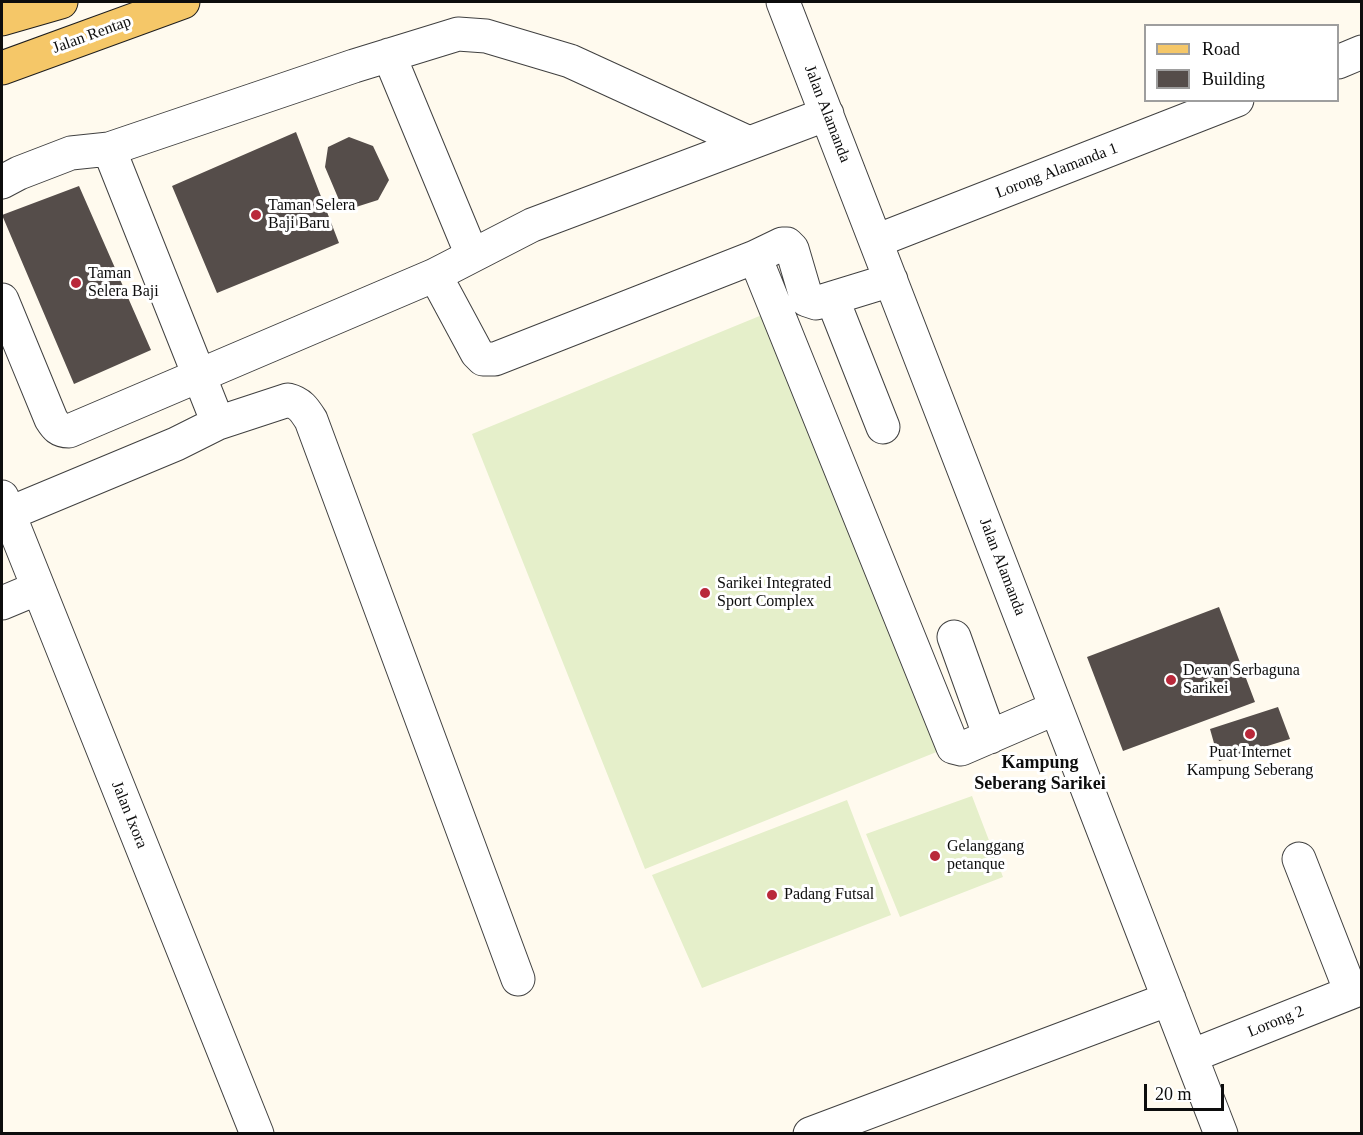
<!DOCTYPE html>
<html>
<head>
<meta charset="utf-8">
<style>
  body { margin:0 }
  #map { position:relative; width:1363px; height:1135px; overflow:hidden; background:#fffaee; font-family:Georgia,serif }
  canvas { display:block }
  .frame { position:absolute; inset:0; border:3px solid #0d0d0d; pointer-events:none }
  .legend { position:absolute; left:1144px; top:24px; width:195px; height:78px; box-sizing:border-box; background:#fff; border:2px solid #9e9e9e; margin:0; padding:8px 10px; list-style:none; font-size:18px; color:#0d0d0d }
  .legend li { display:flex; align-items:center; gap:12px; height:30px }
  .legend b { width:30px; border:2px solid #9e9e9e }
  .scale { position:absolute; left:1144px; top:1084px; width:80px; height:27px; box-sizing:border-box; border:3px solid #0d0d0d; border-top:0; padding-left:8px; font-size:18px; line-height:21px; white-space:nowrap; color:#0d0d0d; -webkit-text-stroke:4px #fff; paint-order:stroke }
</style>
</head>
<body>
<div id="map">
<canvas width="1363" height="1135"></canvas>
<div class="frame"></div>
<ul class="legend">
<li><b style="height:8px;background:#f5c768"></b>Road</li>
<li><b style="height:16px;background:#554d4a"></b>Building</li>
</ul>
<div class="scale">20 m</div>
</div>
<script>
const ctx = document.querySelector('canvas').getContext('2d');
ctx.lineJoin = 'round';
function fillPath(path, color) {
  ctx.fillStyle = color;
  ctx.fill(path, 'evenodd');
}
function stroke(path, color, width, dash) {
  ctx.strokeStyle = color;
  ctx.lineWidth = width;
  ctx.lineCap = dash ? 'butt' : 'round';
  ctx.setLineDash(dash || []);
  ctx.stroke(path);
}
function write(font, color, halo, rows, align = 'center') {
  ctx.font = font + ' Georgia,serif';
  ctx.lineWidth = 6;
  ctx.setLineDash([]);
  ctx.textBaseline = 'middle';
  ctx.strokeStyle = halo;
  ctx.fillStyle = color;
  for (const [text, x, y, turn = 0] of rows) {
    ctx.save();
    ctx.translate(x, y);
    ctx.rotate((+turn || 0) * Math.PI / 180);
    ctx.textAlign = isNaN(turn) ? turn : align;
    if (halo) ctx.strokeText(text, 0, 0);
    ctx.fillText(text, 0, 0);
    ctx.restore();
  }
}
fillPath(new Path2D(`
  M762,315l177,436 -294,118 -173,-435z
  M972,796l31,81 -103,40 -34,-83z
  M847,800l44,115 -189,73 -50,-113z`), '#e5efca');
fillPath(new Path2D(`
  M296,132l43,111 -122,50 -45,-107z
  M349,137l24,9 16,34 -11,20 -22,7 -17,-7 -14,-33 3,-20z
  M79,186l72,164 -77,34 -72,-169z
  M1219,607l36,95 -132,49 -36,-94z
  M1278,707l12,32 -71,22 -9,-32z`), '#554d4a');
const minor = new Path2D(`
  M783,2l438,1132
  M389,55l83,200
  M1338,62l24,-10
  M109,149l109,274
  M2,182l17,-9 52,-20 38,-4 245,-83 104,-32 28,2 84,25 179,82
  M876,241l361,-141
  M755,257l198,490 8,2 95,-41
  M435,275l42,78 6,6h12l260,-102 27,-13h5l5,5 15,51 9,3 75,-23
  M832,298l51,129
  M2,300l49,119c5,8 8,12 18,12l366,-156 97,-50 295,-111
  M2,497l255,637
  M8,514l168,-70 42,-21 70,-23c12,3 16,9 23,20l207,559
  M2,603l36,-15
  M954,637l36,100
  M1299,859l52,133
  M1191,1056l171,-68
  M810,1134l359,-135`);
const major = new Path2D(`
  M2,19l59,-17
  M2,68l181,-66`);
stroke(minor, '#404040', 35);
stroke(major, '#1e1e1e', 35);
stroke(minor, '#fff', 33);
stroke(major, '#f5c768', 33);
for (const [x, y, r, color] of [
  [256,215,6,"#b9293b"],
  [76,283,6,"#b9293b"],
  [705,593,6,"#b9293b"],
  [1171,680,6,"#b9293b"],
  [1250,734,6,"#b9293b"],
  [935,856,6,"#b9293b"],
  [772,895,6,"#b9293b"]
]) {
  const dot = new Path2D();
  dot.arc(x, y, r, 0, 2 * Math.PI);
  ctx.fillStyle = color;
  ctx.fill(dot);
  stroke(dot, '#fff', 2);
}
write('16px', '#0d0d0d', '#fff', [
  ["Jalan Rentap",92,35,-20],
  ["Jalan Alamanda",827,114,69],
  ["Lorong Alamanda 1",1057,171,-21],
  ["Jalan Alamanda",1002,567,69],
  ["Jalan Ixora",129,815,68],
  ["Lorong 2",1276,1022,-22]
]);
write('16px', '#0d0d0d', '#fff', [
  ["Taman Selera",268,206],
  ["Baji Baru",268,224],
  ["Taman",88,274],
  ["Selera Baji",88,292],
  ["Sarikei Integrated",717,584],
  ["Sport Complex",717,602],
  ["Dewan Serbaguna",1183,671],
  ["Sarikei",1183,689],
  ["Puat Internet",1250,753,"center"],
  ["Kampung Seberang",1250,771,"center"],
  ["Gelanggang",947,847],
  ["petanque",947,865],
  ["Padang Futsal",784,895]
], 'left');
write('bold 18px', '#0d0d0d', '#fff', [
  ["Kampung",1040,763],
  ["Seberang Sarikei",1040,784]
]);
</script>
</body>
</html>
